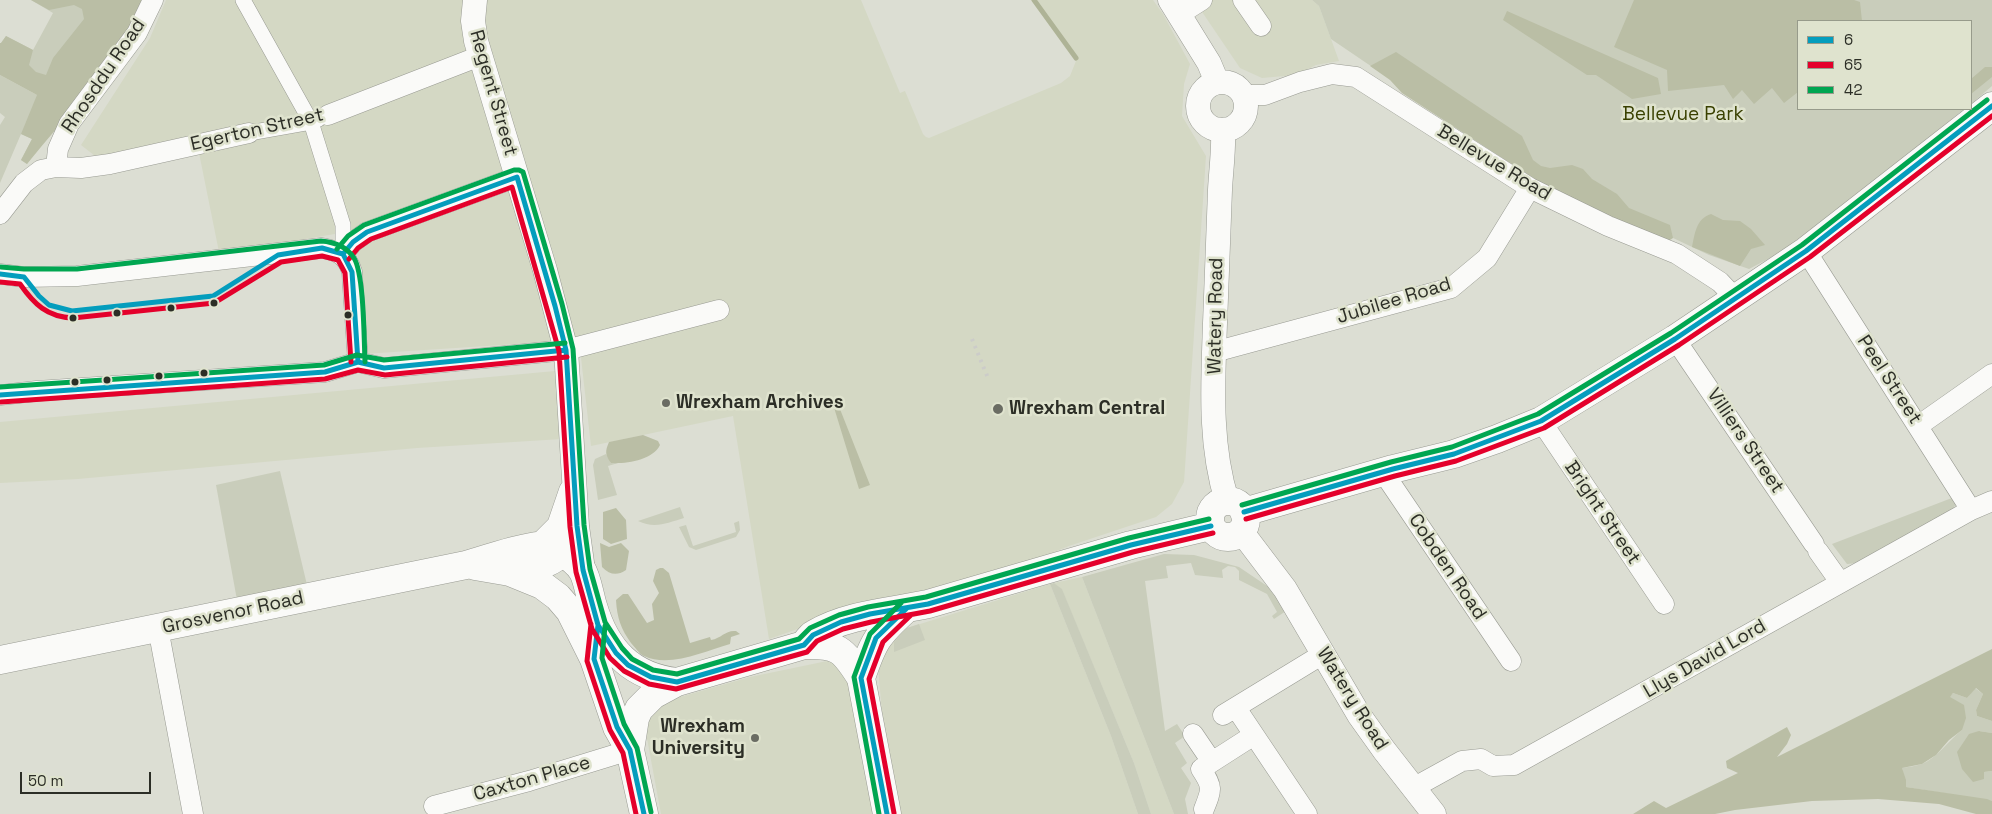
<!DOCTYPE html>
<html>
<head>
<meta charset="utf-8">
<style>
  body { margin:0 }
  #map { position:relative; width:1992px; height:814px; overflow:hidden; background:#dcded3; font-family:"Space Grotesk",sans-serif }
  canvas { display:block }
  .legend { position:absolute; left:1797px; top:20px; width:175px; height:90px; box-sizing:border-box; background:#dfe3ce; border:1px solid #979b8b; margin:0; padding:6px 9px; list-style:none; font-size:15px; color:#2c2e26 }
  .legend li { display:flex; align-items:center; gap:10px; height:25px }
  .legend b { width:25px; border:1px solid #979b8b }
  .scale { position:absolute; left:20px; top:772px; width:131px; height:22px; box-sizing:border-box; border:2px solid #2c2e26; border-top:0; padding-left:6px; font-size:15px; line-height:18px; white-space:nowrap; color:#2c2e26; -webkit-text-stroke:4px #dfe3ce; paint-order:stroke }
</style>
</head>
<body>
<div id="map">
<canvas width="1992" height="814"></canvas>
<ul class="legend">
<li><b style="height:6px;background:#049dbd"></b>6</li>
<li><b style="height:6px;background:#e4002b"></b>65</li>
<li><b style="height:6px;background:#00a651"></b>42</li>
</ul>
<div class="scale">50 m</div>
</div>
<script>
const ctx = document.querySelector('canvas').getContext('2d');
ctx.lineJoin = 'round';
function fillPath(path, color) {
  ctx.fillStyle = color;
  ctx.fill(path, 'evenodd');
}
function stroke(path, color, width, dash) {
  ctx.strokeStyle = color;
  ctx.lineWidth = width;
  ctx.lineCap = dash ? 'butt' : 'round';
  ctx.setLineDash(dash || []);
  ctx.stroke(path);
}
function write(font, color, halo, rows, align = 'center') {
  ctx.font = font + ' "Space Grotesk",sans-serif';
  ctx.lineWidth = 5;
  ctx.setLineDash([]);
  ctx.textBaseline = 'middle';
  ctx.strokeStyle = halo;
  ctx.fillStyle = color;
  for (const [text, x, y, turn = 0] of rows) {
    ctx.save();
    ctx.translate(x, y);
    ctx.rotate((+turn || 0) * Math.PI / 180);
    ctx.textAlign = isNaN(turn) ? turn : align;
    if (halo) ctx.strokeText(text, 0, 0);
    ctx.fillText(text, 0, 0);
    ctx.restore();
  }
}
fillPath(new Path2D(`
  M166,0h695l39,93 5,-2 18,43 3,3 3,1 132,-55 9,-7 6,-15 -45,-61h122l10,14 27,50 -6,20 -2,32 24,40 -22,326 -12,22 -16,13 -87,29 -35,14 -47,12 -62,21 -96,25 -60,21 -36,-223 -142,30 -12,-106 -216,14 -5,-96 -6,-27 -87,15 -46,6 -23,-114 -97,21 -18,-14 69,-107z
  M1194,0h118l7,6 20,55 -23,4 -20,10 -34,3 -22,-10z
  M555,371l7,68 -145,9 -339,31 -78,4v-61z
  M1082,577l92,237h-23l-17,-51 -72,-173 -8,-7z
  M1050,584l61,152 27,78h-237l-17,-76 -7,-84 17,-22z
  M832,660l15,11 31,143h-217l-15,-81 4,-18 9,-12 91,-26z`), '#d4d8c4');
fillPath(new Path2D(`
  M31,0h111l-115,164 -6,-4 11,-21 -11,-5 -21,49v-58l5,-8 -5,-4v-38l37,20 -37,-52h1l5,-7 27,14 20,-37z
  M1312,0h680v86l-21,18v-83h-173v88h166l-165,134 -50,26 -40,-14 -169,-80 -153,-98 -56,-38 -12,-33z
  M606,454l5,9h7l-10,3 9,29 -19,5 -5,-35 2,-6z
  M280,471l27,114 -70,15 -21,-115z
  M1957,496v6l-4,7 -96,54 -10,1 -15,-20z
  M680,507l4,11c-17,5 -29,11 -46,3z
  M739,521l1,9 -4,7 -40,13 -7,-3 -10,-20 7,-2 7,21 43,-14 -2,-9z
  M1164,554l30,1 45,12 31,21 16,23 -12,8 -2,-3 5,-4 -10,-18 -28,-14v-9l-4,-4 -7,-1 -6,4 1,8 -28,-3 -4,-12 -25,3 2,12 -23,3 20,150 12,-7 8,12 -10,7 12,20 -6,5 10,15 -6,16 3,15h-14l-92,-237z
  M1054,583l8,6 72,174 17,51h-13l-27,-78 -61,-152z
  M919,624l6,16 -31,12v-10l13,-14z
  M1975,688l8,6 -7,16 1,6 15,5v12l-13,-2 5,41 8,-1v30l-86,-14 -4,-19c6,-1 14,-2 20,-4 15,-6 27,-24 40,-34l-13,-33 4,-4 14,5z`), '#c9cdbb');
fillPath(new Path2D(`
  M31,0h111c-26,62 -73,113 -115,164l-6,-4 11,-21 -11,-5 16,-39 -37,-20v-32h1l5,-7 27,14 -4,15 7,7 10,3 7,-17 31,-39 -2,-10 -8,-4 -25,5z
  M1634,0h220l6,2 2,19h-64v71l-14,11 -12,-15 -18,16 -12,-14 -9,9 -9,-14 -56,6 -1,-21 -53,-23z
  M1507,11l151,67 3,16 -29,5 -36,-24h-9l-17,-11 -67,-44z
  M1396,52l126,84 11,24 8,6 9,2 22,-3 11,4 9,10 25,15 12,14 41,17 3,13 -6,4 -57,-24 -74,-38 -134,-87 -12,-13 -20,-14z
  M1985,67h7v10l-21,17v-15z
  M1711,214l12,6 17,1 11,8 14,16 -14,4 -11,17 -48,-19c3,-14 4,-28 19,-33z
  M836,399l34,86 -11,4 -27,-88z
  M643,435l15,6 2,4c-7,15 -34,19 -49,18 -6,-8 -6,-12 -2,-21z
  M616,508l10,12 1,19 -16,5 -8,-5v-27z
  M600,543l9,4 12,-4 8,8 -3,19c-9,6 -16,5 -24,-3z
  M660,568h3l6,5 21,70 20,-6 1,3c11,-2 14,-10 25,-9l4,3 -9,3 -1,7c-25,7 -60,24 -86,12 -5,-2 -9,-9 -13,-13 -10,-14 -14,-25 -15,-43l7,-6h5l19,29 7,-3 -2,-16 7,-11 -6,-12 3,-11z
  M1992,649v72l-15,-5 -1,-6 7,-16 -7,-6 -9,10 -14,-5 -3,4 14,8 2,13 -4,12 -13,10 -13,15 -14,9 -20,4 4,12v7l81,12 5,2v13h-16l-37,-10 -61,-5 -66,2 -77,9 -20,4h-82l21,-13 12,7 72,-35 -11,-5 -1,-7 61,-34 4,8 -4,9 -10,13z
  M1979,731l13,2v38l-8,1v7l-11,3 -11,-13 -5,-17 12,-18z`), '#babea5');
stroke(new Path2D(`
  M1034,0l42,58`), '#aeb396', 5);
const pedestrian = new Path2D(`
  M243,0l68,122 32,103v29
  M249,133l62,-11 8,-3`);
const minor = new Path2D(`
  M1243,0l18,26
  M1180,14l22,-14
  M1243,95h22l35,-13 32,-8 24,3 174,111 78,38 69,28 43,28 16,17
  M328,115l152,-59
  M56,167l2,-18 11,-25 68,-91 16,-33
  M0,214l24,-31 17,-13 15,-3 25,1 29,-4 139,-31
  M1806,251l165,259
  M343,254l10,-12 14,-10 150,-55
  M0,274l24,3 53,-1 245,-28c16,3 25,7 30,24l6,90
  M1675,339l139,205
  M1214,352l237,-64 36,-30 43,-70
  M0,395l37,-4 288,-19 33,-10 26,6 182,-18 153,-40
  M1541,421l123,183
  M1918,426l74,-52
  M1383,472l128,189
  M1818,551l22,31
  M158,628l35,186
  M1236,708l71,106
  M1223,715l100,-61
  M1193,734l19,28
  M1413,788l49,-27 19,-2 12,7 21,-1 457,-255 21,-9
  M434,806l95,-25 101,-31
  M1204,809c8,-20 9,-22 -3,-40l53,-34`);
const tertiary = new Path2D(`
  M475,0l-2,21 3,20 69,229 21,80 11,176 6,44
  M1170,0l39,63 8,19
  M1198 106a24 24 0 1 1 48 0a24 24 0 1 1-48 0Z
  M1223,130c1,20 -2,40 -3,60 -2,45 -3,89 -5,133 -2,60 -6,121 12,178
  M1241,531l44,58 74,126 25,35 50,64
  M539,546l20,-20 12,-35
  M510,572c26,-3 51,-5 62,-33`);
const primary = new Path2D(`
  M1210 519a18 18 0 1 1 36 0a18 18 0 1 1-36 0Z
  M1244,512l149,-43 61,-15 43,-15 44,-18 134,-82 131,-88 186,-145
  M475,566l35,6 32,13 16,12 12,14 24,48 23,68 13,23 14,64
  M804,645c34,-1 39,4 57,33l26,136
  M0,660l466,-95c14,-4 63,-20 74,-19 16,2 33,11 42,24 5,7 8,27 11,36 13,44 38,71 84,76
  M861,678c12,-36 16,-43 45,-69
  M630,750l5,-32 4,-9 14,-14 24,-13 127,-37c3,-4 6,-9 10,-11 34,-20 77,-22 114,-30l203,-59 80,-19`);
stroke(pedestrian, '#989a92', 16);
stroke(minor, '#989a92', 21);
stroke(tertiary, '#989a92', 25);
stroke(primary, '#989a92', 29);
stroke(pedestrian, '#fafaf8', 15);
stroke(minor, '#fafaf8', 20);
stroke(tertiary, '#fafaf8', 24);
stroke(primary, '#fafaf8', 28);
stroke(new Path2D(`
  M972,339l16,39`), '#ccccc9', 4, [2.5, 5]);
stroke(new Path2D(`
  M343,254l10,-12 14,-10 150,-55 38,129 11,44 11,176 6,44 15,55 18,28 12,12 23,12 26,5 127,-37 9,-10 28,-13 29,-8 58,-10 203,-59 80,-19
  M0,274l24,3 15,19 10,9 23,6 141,-15 65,-41 44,-7 21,6 9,18 6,90
  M0,395l325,-23 33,-10 26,6 182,-18
  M1244,512l149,-43 61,-15 87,-33 134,-82 131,-88 186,-145
  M598,625l-4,34 23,68 13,23 14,64
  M887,814l-26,-136 15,-40 30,-29`), '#049dbd', 5);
stroke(new Path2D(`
  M349,259l9,-11 13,-9 141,-52 47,164 11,176 6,45 16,57 18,29 14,13 25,13 27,5 131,-37 10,-11 26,-12 28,-7 59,-11 203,-59 80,-19
  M0,282l20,2c14,20 27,33 53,34l141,-15 67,-41 41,-6 16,4 7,13 6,89
  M1,402l324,-23 33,-9 27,5 182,-18
  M1246,519l149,-43 61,-15 88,-33 135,-83 131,-88 182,-141
  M591,624l-4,37 23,69 13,23 13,61
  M894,813l-25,-134 14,-37 28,-27`), '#e4002b', 5);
stroke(new Path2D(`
  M337,249l11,-13 16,-11 150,-55h5l4,2 39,132 11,45 11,176 6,44 15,53 17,26 10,11 21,11 24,4 122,-35 11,-11 29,-13 29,-8 58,-10 203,-59 80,-19
  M1,267l23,2h53l244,-28c13,1 26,6 33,17 10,16 10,81 11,104
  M0,387l324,-22 33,-10 27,5 181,-17
  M1242,505l149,-43 61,-15 86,-33 133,-81 131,-88 185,-145
  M605,626l-3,32 22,66 13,24 14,64
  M879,814l-25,-137 16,-43 31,-31`), '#00a651', 5);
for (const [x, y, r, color] of [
  [214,303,4.5,"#2c2e26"],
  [171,308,4.5,"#2c2e26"],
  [117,313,4.5,"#2c2e26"],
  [348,315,4.5,"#2c2e26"],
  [73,318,4.5,"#2c2e26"],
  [204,373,4.5,"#2c2e26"],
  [159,376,4.5,"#2c2e26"],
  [107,380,4.5,"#2c2e26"],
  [75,382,4.5,"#2c2e26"],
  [666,403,5,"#6a6c63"],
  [998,409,6,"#6a6c63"],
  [755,738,5,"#6a6c63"]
]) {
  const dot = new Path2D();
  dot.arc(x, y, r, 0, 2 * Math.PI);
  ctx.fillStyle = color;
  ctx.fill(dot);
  stroke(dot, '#dfe3ce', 2);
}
write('19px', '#2c2e26', '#dfe3ce', [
  ["Rhosddu Road",104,76,-56],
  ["Regent Street",493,93,74],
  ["Egerton Street",257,130,-13],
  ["Bellevue Road",1494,163,31],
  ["Jubilee Road",1394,301,-17],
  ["Watery Road",1216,316,-89],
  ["Peel Street",1889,380,57],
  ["Villiers Street",1745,441,56],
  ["Bright Street",1602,513,56],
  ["Cobden Road",1447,567,56],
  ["Grosvenor Road",233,613,-12],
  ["Llys David Lord",1705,659,-30],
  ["Watery Road",1352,699,58],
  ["Caxton Place",532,779,-16]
]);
write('19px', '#394000', '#dfe3ce', [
  ["Bellevue Park",1683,115]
]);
write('bold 19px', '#2c2e26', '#dfe3ce', [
  ["Wrexham Archives",676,403],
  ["Wrexham Central",1009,409],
  ["Wrexham",745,727,"right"],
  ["University",745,749,"right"]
], 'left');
</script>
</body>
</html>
